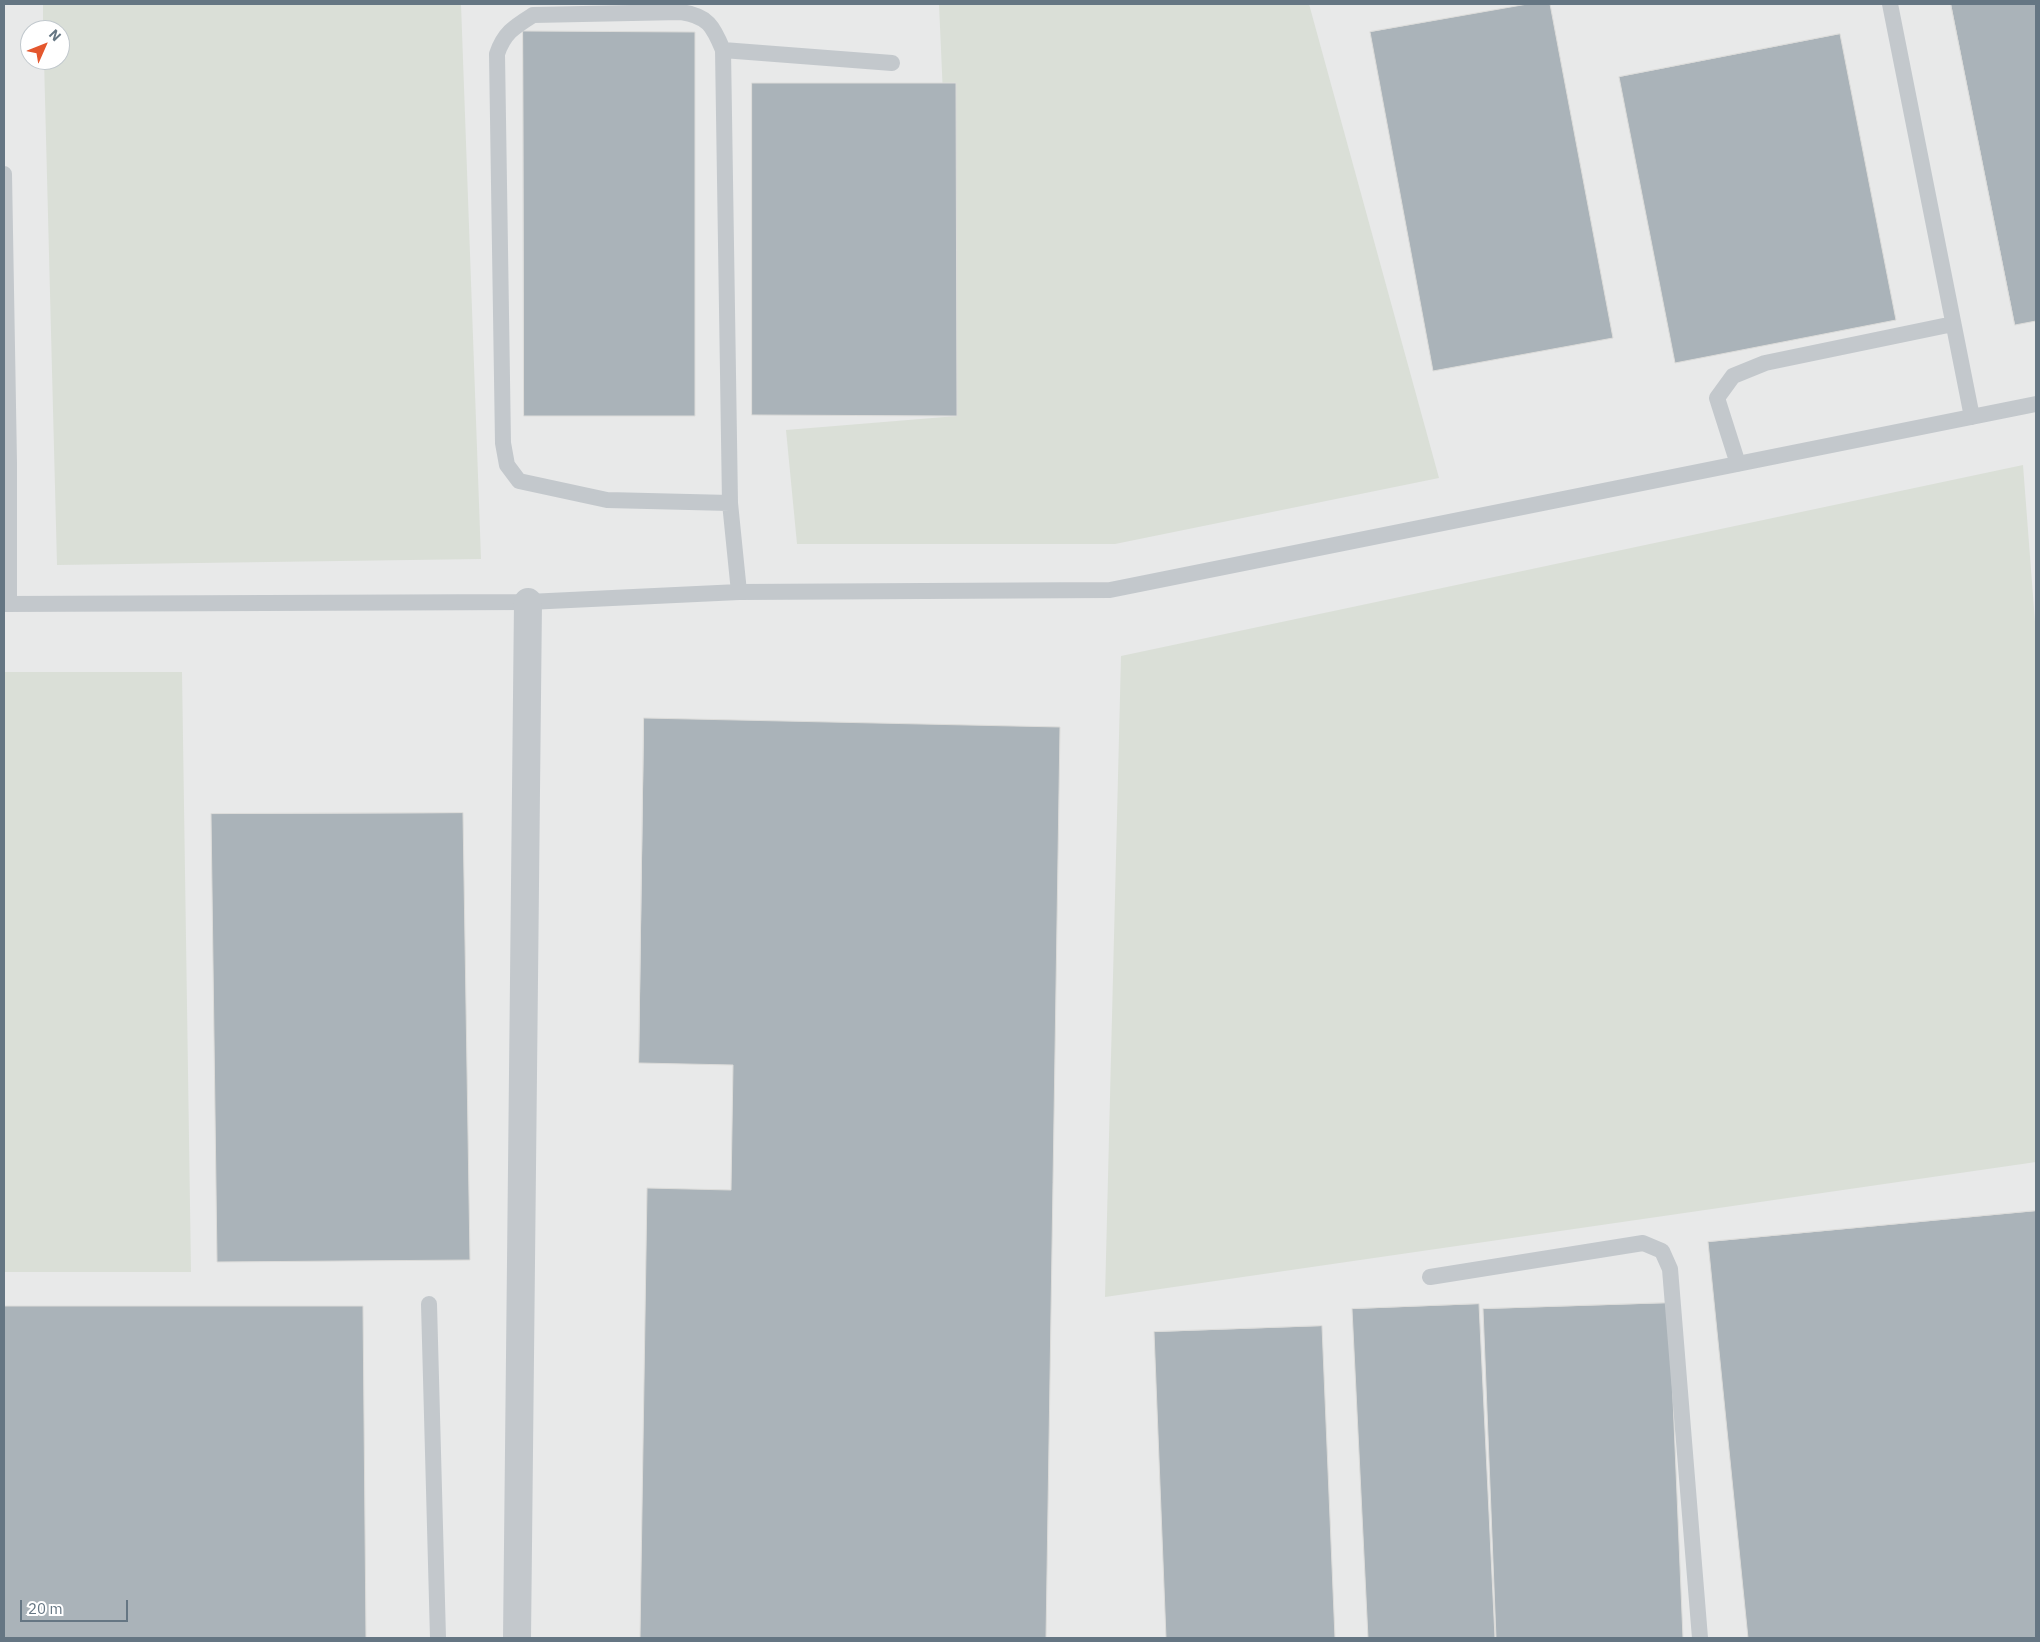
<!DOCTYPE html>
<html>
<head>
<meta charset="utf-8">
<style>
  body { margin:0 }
  #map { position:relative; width:2040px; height:1642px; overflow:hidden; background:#fafaf8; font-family:"IBM Plex Sans",sans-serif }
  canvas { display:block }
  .frame { position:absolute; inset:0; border:5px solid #657683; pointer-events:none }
  .north { position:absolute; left:20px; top:20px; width:50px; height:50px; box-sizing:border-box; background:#fff; border:1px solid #c1c8cd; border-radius:50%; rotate:46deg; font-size:14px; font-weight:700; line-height:20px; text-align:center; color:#657683 }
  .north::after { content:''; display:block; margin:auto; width:18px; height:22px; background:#e4572e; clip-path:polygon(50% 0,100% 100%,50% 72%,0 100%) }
  .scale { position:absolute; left:20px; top:1600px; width:108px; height:22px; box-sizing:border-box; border:2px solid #657683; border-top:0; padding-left:6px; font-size:15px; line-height:18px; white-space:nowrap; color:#657683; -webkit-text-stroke:4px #fff; paint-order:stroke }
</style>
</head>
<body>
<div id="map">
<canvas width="2040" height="1642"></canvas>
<div class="frame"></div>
<div class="north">N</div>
<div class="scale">20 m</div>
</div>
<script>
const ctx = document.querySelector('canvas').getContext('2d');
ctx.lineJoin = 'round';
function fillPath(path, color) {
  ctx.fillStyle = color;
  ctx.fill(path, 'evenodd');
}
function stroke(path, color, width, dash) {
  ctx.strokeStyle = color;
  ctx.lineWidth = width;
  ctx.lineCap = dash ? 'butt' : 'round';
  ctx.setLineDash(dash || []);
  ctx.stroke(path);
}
fillPath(new Path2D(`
  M4,4h2032v1634h-2032zM30,30h30v30h-30z`), '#e8e9e9');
fillPath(new Path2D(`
  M43,4h418l20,555 -424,6 -13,-505h16v-30h-17z
  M939,4h370l130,474 -324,66h-318l-11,-114 171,-14z
  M2023,465l13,170v527l-931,135 16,-641z
  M4,672h178l9,600h-187z`), '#dadfd7');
const building = new Path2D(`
  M1528,4h22l63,334 -180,33 -63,-339z
  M1951,4h85v317l-21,4z
  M523,31l172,1v384h-171z
  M1840,34l56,286 -221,43 -56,-286z
  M752,83h204l1,333 -205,-1z
  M644,718l416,9 -14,911h-406l7,-450 84,2 2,-125 -94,-2z
  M463,813l7,447 -253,2 -6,-448z
  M2036,1211v427h-288l-40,-396z
  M1669,1303l14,335h-187l-13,-329z
  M1479,1304l16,334h-127l-16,-329z
  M4,1306h359l3,332h-362z
  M1322,1326l13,312h-169l-12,-306z`);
fillPath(building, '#aab3b9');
stroke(building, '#dcdcda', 1);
stroke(new Path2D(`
  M1890,4l82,413
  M723,50l169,13
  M4,174l5,289v141
  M1738,464l-21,-66 16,-22 32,-13 188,-39
  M730,503l-123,-3 -88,-19 -12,-16 -4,-22 -6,-389c7,-21 17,-27 36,-39l148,-3c27,4 32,14 42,38l7,453 9,89
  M4,604l524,-2 211,-10 371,-2 926,-186
  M1430,1277l213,-34 19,8 8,18 30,369
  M429,1304l9,334`), '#c3c8cc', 16);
stroke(new Path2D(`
  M517,1638l11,-1036`), '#c3c8cc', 28);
</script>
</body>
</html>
